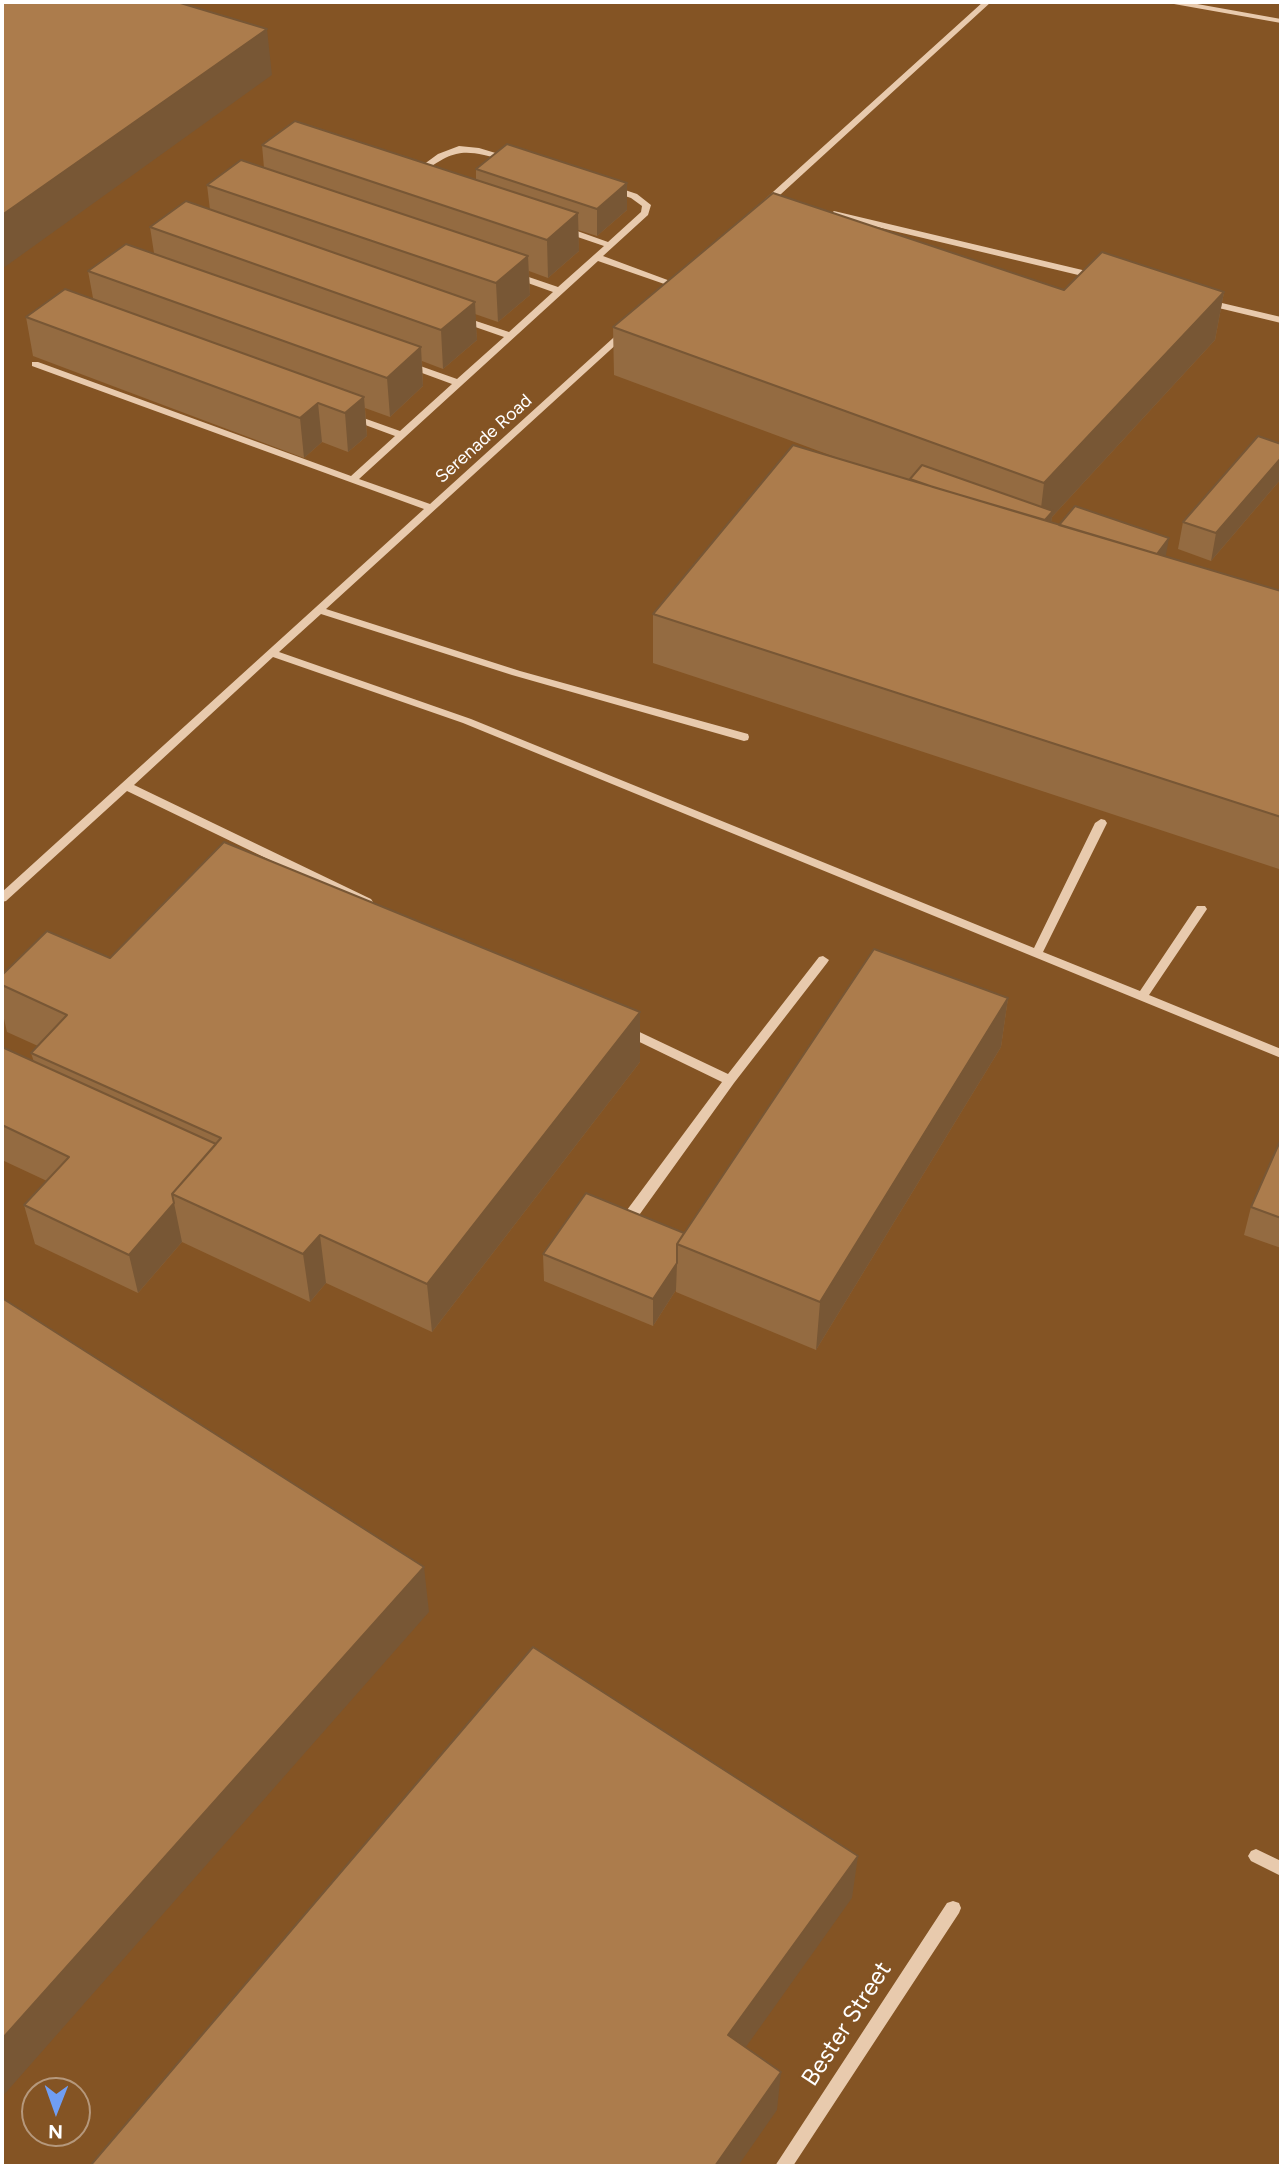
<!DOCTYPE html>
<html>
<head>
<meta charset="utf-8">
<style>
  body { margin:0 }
  #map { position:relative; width:1283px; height:2168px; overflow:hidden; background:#845424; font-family:Figtree,sans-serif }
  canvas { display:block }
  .frame { position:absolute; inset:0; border:4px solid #fff; pointer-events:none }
  .north { position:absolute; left:21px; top:2077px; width:70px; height:70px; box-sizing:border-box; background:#845424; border:2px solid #b5987c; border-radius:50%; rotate:181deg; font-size:19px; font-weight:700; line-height:28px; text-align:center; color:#fff }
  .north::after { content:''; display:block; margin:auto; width:24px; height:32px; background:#709ef3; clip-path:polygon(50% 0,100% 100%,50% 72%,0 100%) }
</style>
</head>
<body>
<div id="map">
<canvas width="1283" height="2168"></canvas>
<div class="frame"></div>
<div class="north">N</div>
</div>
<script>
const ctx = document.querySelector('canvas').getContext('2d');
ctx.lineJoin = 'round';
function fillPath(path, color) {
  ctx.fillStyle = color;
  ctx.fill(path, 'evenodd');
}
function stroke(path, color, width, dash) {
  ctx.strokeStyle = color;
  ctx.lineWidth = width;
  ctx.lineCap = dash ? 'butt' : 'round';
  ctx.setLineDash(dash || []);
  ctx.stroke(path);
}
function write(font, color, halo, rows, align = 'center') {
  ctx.font = font + ' Figtree,sans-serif';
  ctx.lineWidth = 5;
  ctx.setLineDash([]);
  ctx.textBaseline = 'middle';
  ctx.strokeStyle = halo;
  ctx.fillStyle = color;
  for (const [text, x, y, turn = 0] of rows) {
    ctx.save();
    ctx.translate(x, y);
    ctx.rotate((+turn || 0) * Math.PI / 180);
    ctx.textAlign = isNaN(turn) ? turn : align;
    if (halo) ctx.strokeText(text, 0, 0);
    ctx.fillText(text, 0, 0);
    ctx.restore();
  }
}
fillPath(new Path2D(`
  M983,2h8l-222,203h-6v-4z
  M1170,2h16l95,17v4l-107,-19z
  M459,146l20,2 33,10 -4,3c-45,-12 -51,-14 -89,14l-7,-2 26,-19z
  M613,186l24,8 14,11 -3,10 -45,41 78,29 -5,3 -3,-1 -75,-26 -239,218 71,25 193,-175h6l2,2 -305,278 194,62 228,63 1,3 -1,3 -4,1 -232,-66 -191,-61 -42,38 192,67 563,229 61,-125 6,-4 4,1 2,3 -64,129 97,39 57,-85h8l2,3 -2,3 -56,83 132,54v9l-818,-335 -190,-66 -139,128 237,114 2,3 -2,3h-8l-236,-114 -121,110 -4,1v-10l422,-383 -392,-143v-4h6l313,114 44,-40 -46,-17v-4h6l45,16 52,-47 -49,-18v-4h6l48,17 47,-42 -46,-16v-4h6l45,15 44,-40 -42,-15v-4h6l41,14 46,-41 -44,-15v-4h6l42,15 33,-30 1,-6 -11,-8 -21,-7 -1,-2z
  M834,211l261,62 4,3 -4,3 -264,-63 -1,-2z
  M1205,299l76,18v6l-79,-19v-4z
  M823,956l6,4 -2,3 -93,120 -97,135h-10l-1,-4 1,-4 95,-128 -101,-49 -2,-3 2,-3h8l99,47 91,-117z
  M1256,1849l25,12v15l-30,-15 -3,-5 3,-5z
  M953,1901l6,2 2,5 -2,5 -166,253h-18l172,-263z`), '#e8caad');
fillPath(new Path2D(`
  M262,145l214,35v-11l151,41 -30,26 -19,-6 1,21 -31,27 -19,-7 1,24 -32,27 -23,-8 2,26 -34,29 -21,-8 1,25 -33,31 -25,-9 2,28 -19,16 -26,-10 -18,16 -271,-102 -7,-39 67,-19 -5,-27 66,-18 -4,-26 60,-17 -3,-25 57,-17z
  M1224,292l-9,48 -163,177 -1,5 230,69v274l-2,4 -626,-206v-49l190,-154 -229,-85 -1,-48z
  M1281,444v35l-70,82 -33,-12 5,-27z
  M110,958l530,54v50l-208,270 -106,-49 -16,19 -128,-60 -44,51 -103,-49 -11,-39 23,-24 -45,-21v-113l32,15 -3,-9 7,-7 -31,-14 -5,-22v-35z
  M1008,998l-7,49 -185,303 -140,-58v-2l-23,36 -109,-45 -1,-27 141,-21z
  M1281,1139v109l-37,-13 7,-28z`), '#946b41');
fillPath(new Path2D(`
  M267,29l5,46 -270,194v-54z
  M627,183v27l-30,26v-27z
  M578,213l1,38 -31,27 -1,-38z
  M528,256l2,39 -32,27 -2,-39z
  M1224,292l-9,48 -163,177 -3,22 -10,-14 5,-42z
  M475,302l2,38 -34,29 -2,-39z
  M421,347l2,39 -33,31 -3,-39z
  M364,397l3,39 -19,16 -3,-39z
  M318,403l4,39 -18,16 -4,-40z
  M1281,458v21l-70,82 5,-28z
  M1169,538l-5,28 -12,-6z
  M1008,998l-7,49 -185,303 4,-48z
  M640,1012v50l-208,270 -5,-48z
  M174,1203l8,39 -44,51 -9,-38z
  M320,1235l6,48 -16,19 -7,-48z
  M677,1263l-1,27 -23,36v-27z
  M424,1567l5,45 -427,485v-58z
  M858,1856l-6,42 -126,177 2,-40z
  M781,2072l-4,38 -39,56h-23z`), '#785735');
const building = new Path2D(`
  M2,2h175l90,27 -265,186z
  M295,121l283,92 -31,27 -285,-95z
  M507,144l120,39 -30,26 -121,-40z
  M241,160l287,96 -32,27 -289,-98z
  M773,193l291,97 38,-38 122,40 -180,191 -431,-156z
  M186,201l289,101 -34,28 -291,-103z
  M126,244l295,103 -34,31 -299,-107z
  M65,289l299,108 -19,16 -27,-10 -18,15 -274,-101z
  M1258,436l23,8v14l-65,75 -33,-11z
  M793,445l488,146v226l-628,-203z
  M922,465l131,46 -8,9 -112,-33 -23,-8z
  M1075,506l94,32 -12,16 -98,-29z
  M224,842l416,170 -213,272 -107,-49 -17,19 -131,-60 49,-56 -190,-85 36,-38 -65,-30v-10l45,-44 63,27z
  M874,949l134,49 -188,304 -143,-58z
  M2,1047l214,97 -44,50 2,9 -45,52 -105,-50 45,-48 -67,-32z
  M1281,1139v79l-30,-11z
  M586,1193l98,40 -7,11v19l-24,36 -110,-45z
  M2,1298l422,269 -422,472z
  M533,1647l325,209 -130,179 53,37 -66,94h-625z`);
fillPath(building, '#ac7c4c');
stroke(building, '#785735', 2);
write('18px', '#fff', '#845424', [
  ["Serenade Road",484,439,-42]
]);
write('24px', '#fff', '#845424', [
  ["Bester Street",847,2024,-57]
]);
</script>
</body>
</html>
